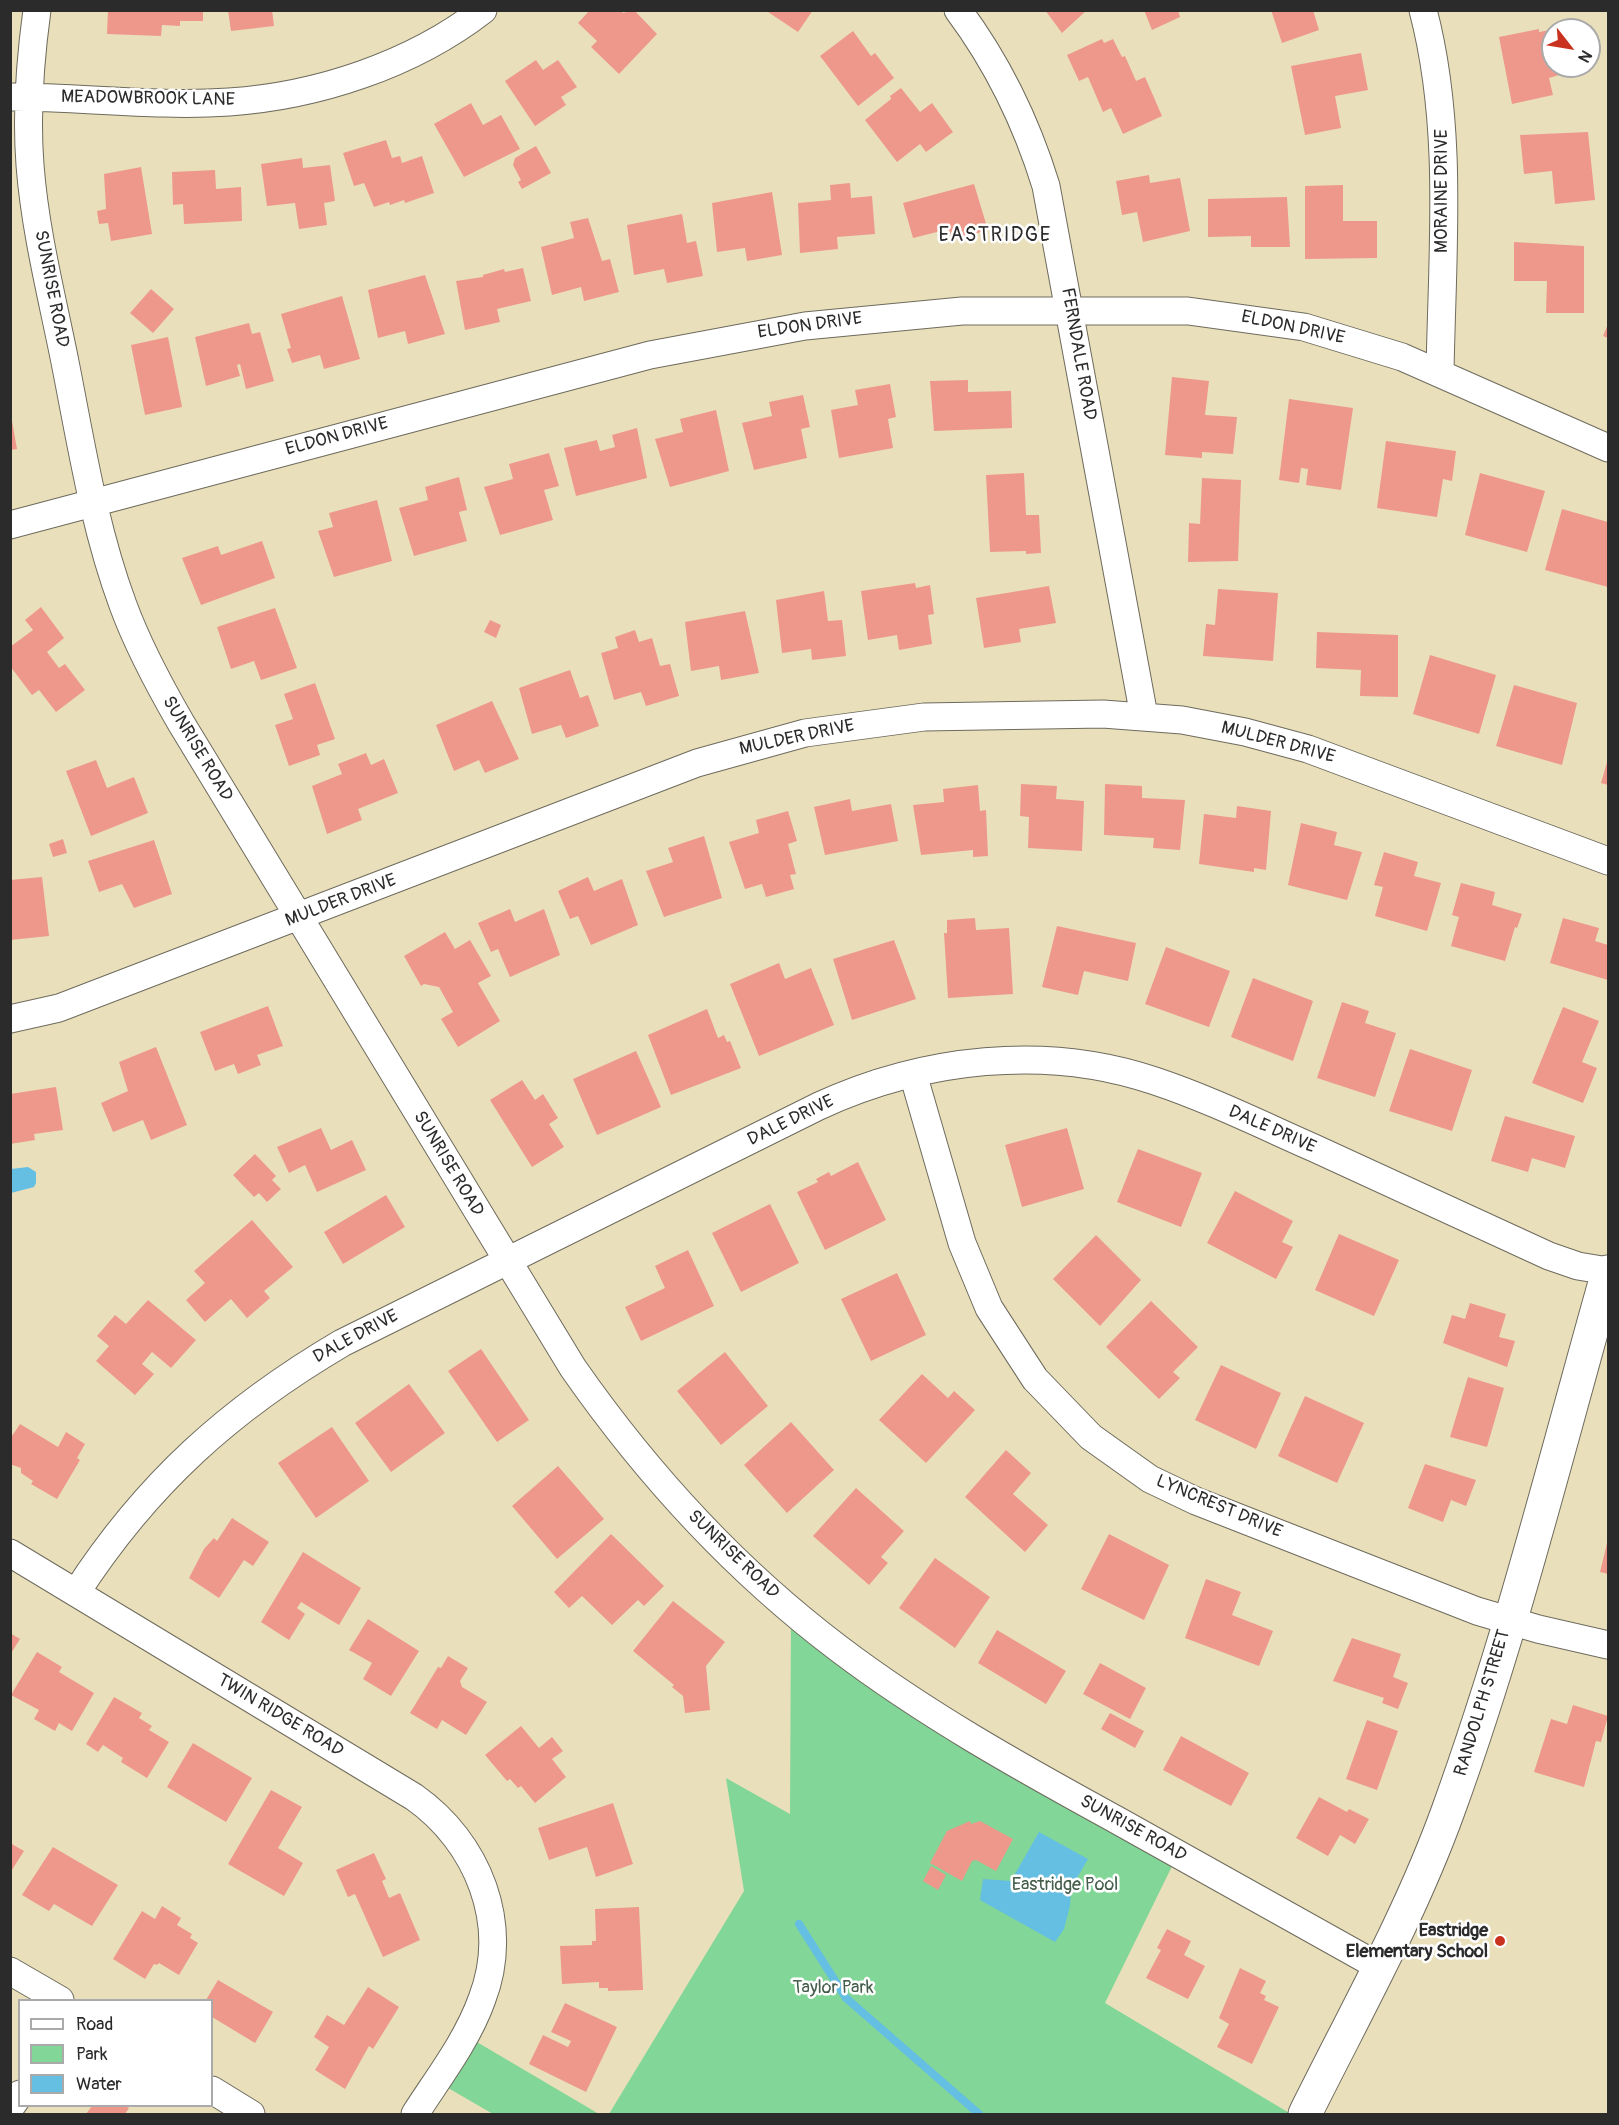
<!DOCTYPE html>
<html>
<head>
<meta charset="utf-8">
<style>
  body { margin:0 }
  #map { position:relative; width:1619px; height:2125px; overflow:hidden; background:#e9e0bb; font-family:Pangolin,sans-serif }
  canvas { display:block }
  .frame { position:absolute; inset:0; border:12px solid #2b2b2b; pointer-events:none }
  .legend { position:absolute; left:18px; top:1999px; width:195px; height:108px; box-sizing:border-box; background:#fff; border:2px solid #aaa; margin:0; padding:8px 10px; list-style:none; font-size:18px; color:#2b2b2b }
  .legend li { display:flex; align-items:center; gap:12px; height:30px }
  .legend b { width:30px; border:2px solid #aaa }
  .north { position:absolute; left:1541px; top:18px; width:60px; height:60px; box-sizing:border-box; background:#fff; border:2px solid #aaa; border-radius:50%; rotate:121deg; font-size:16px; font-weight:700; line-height:24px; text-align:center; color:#2b2b2b }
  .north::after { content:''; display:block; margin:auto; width:21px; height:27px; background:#c8321e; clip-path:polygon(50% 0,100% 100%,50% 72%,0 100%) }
</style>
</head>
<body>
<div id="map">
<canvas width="1619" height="2125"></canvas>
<div class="frame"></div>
<ul class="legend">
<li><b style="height:8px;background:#fff"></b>Road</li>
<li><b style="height:16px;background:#82d698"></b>Park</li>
<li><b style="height:16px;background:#65bfe3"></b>Water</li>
</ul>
<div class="north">N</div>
</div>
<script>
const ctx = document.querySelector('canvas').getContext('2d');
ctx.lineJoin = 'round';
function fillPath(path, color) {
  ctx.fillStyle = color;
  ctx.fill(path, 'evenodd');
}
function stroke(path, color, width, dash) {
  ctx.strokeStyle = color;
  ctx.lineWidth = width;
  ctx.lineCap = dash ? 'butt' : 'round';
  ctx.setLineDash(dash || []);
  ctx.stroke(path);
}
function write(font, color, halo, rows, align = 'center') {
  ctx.font = font + ' Pangolin,sans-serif';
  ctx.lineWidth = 5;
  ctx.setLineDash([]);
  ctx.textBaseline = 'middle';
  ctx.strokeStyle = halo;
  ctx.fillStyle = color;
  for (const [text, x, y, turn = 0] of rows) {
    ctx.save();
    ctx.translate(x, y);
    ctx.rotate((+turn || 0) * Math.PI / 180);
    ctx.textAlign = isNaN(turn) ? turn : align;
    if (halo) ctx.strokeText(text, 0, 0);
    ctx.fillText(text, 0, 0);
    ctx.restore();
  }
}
fillPath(new Path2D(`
  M791,1610l387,244 -73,149 186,111h-682l135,-223 -18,-113 64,36z
  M465,2035l134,79h-106l-57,-33z`), '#82d698');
fillPath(new Path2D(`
  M28,1167l8,5v11l-2,4 -23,6v-24z
  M1039,1832l49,27 -17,29 -1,18 -6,23 -9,13 -75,-42 3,-21 28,2z`), '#65bfe3');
stroke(new Path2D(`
  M799,1924l47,74 133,116`), '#65bfe3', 8);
fillPath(new Path2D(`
  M108,10h95v11h-23v5l-18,-1 -1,11 -54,-2z
  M228,10h44l2,16 -43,5z
  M590,10h31l2,3 11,-3 23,24 -38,40 -28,-27 6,-6 -19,-18z
  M765,10h48l-15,22z
  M1045,10h42l-25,23z
  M1144,10h34l2,7 -28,13z
  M1271,10h42l6,20 -37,13z
  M1539,29v3l11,-2 3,36h4l2,9 -10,3 4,17 -41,9 -13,-67z
  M853,31l18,25 4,-3 19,25 -36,28 -38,-50z
  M1102,39l2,4 9,-4 9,18 3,-1 11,25 9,-4 17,39 -39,18 -12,-26 -8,4 -15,-35 -9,4 -12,-26z
  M1361,53l7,37 -33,6 6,32 -36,7 -14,-69z
  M536,60l7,10 15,-10 19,27 -16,10 5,8 -31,21 -30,-45z
  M901,88l19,24 12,-9 21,29 -27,20 -6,-8 -23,18 -32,-42 26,-21 -1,-3z
  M471,103l12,22 18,-10 19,34 -56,28 -30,-53z
  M1588,132l7,68 -40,4 -3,-33 -28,3 -4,-39z
  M386,140l6,18 8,-2 2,7 20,-7 12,37 -29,10 -1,-3 -14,5 -1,-3 -15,5 -10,-24 -10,3 -11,-33z
  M536,146l15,27 -29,16 -4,-7 3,-2 -8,-15 2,-7z
  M302,158l1,10 27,-3 5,36 -11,2 3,22 -28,4 -4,-26 -28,3 -6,-42z
  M141,167l11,67 -41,7 -3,-18 -9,1 -2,-13 9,-2 -2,-35z
  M215,170l1,19 25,-2 1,34 -58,3 -1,-20 -10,1 -1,-33z
  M1149,175l1,8 30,-5 10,53 -47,11 -6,-30 -15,3 -6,-34z
  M850,183l1,15 21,-2 3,38 -38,3 1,12 -38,4 -2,-50 33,-3 -1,-15z
  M974,184l14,46 -36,10 -3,-11 -36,9 -10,-35z
  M1343,185v36h34v37l-72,1v-73z
  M772,192l10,63 -35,6 -2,-13 -28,4 -5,-49z
  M1287,197l3,50h-39v-11l-43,1v-38z
  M682,214l5,29 9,-2 7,35 -36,7 -3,-14 -30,6 -7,-50z
  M588,218l14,43 8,-2 9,33 -35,9 -3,-14 -29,8 -11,-48 33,-9 -4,-16z
  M1514,242l70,4v67h-38l1,-32h-33z
  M523,268l8,33 -34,8 3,13 -35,8 -9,-49 27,-4v-2l21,-6 1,3z
  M425,275l20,59 -37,10 -3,-13 -27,7 -10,-48z
  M151,289l23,20 -21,24 -23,-20z
  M342,296l18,63 -36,10 -4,-14 -28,8 -5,-14 4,-1 -10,-34z
  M249,323l3,11 8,-2 14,49 -28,8 -6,-25 -3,1 3,11 -34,10 -11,-49z
  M1608,324v14l-5,-2z
  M168,337l14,70 -37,8 -14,-70z
  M1172,377l37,4 -4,34 32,2 -4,37 -31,-2v6l-37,-3z
  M968,380v12l43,-1 1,37 -78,3 -4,-50z
  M890,384l6,33 -8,2 5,29 -54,10 -8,-48 27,-5 -3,-15z
  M803,395l7,32 -9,2 6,29 -53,12 -12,-47 30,-7 -3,-14z
  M1289,399l64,9 -12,82 -35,-5 2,-16 -7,-1 -2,15 -20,-3z
  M716,410l13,61 -59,16 -15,-48 28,-7 -3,-13z
  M12,421l5,28 -7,1v-28z
  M637,428l10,50 -71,18 -12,-48 33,-8 3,11 15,-4 -3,-12z
  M1386,441l70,10 -4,30 -9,-2 -6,38 -60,-9z
  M549,453l10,33 -15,4 9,30 -53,15 -16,-48 29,-8 -4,-15z
  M1024,473l2,42h13l2,38 -15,1v-3l-36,1 -4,-77z
  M1480,473l65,18 -18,61 -62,-17z
  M459,477l8,33 -8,2 8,29 -53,15 -15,-48 29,-8 -3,-13z
  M1202,478l39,2 -3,81 -50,1 1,-39 11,1z
  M377,500l15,61 -58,16 -16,-46 15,-4 -4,-14z
  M1562,509l46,13v65l-63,-17z
  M262,541l13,37 -74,27 -19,-47 36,-12 3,9z
  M915,583l1,5 14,-3 4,29 -6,1 4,29 -33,6 -2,-15 -29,5 -7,-49z
  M1049,586l7,37 -37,6 2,13 -37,6 -8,-50z
  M1218,589l60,4 -5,68 -70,-5 3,-32 9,1z
  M824,591l4,30 14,-1 4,36 -34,4 -1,-11 -29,4 -6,-53z
  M41,607l23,31 -17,14 12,16 6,-4 20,26 -29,22 -17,-22 -7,5 -22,-29v-19l23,-17 -8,-10z
  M275,608l22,60 -36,12 -7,-19 -23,8 -14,-42z
  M745,611l14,62 -38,7 -2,-14 -28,5 -6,-49z
  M490,620l11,5 -5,13 -12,-6z
  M635,630l4,12 13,-4 8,28 10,-2 9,32 -33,10 -5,-14 -27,8 -13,-47 17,-5 -3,-11z
  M1317,632l81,3v62l-38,-1 1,-26 -45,-2z
  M1430,655l66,20 -17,59 -66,-20z
  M570,670l10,28 8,-3 11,31 -33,12 -5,-13 -29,9 -13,-46z
  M315,683l20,56 -18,6 3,10 -31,11 -14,-41 18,-6 -9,-25z
  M1514,685l63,18 -15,62 -66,-19z
  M492,701l27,58 -34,14 -6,-13 -25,11 -18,-46z
  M366,753l5,12 13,-6 14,34 -40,16 4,11 -35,14 -15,-48 30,-12 -4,-10z
  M1608,759v26l-7,-2z
  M96,760l11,28 27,-11 14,36 -57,23 -25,-65z
  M1021,784l36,2 -1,13 28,2 -2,50 -54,-3 1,-31 -9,-1z
  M1105,784l37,2v12l43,2 -5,50 -27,-2 1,-10 -50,-3z
  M978,785l2,26 6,-1 2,46 -15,1v-7l-52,5 -8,-50 31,-3 -1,-13z
  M850,799l2,12 39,-7 7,37 -73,14 -11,-48z
  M1237,806l34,5 -5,59 -12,-2v4l-55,-8 5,-50 32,4z
  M788,811l9,30 -9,3 8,30 -6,1 4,14 -28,8 -4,-13 -17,5 -16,-47 30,-9 -3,-13z
  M1301,823l36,9 -3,13 28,7 -15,48 -59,-15z
  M704,836l18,62 -58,19 -18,-46 27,-9 -5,-14z
  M63,839l4,14 -14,4 -4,-13z
  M154,840l18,54 -38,14 -12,-24 -23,8 -11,-31z
  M1384,852l34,10 -4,14 27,7 -14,48 -52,-15 8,-29 -9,-2z
  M42,877l7,59 -39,4v-60z
  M588,877l6,14 28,-12 16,46 -47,20 -13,-29 -8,3 -12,-28z
  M1461,883l34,9 -3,13 30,9 -5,14 -2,-1 -10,34 -54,-15 8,-29 -7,-2z
  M510,909l5,13 29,-13 16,46 -50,22 -12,-28 -7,3 -13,-29z
  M975,918l1,12 33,-2 4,66 -65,4 -4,-65h3v-13z
  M1563,918l36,10 -4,13 13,4v35l-58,-17z
  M1057,926l79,17 -8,38 -44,-10 -6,24 -36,-8z
  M445,932l10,17 15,-9 21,36 -13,7 22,38 -42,26 -17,-28 12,-7 -14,-25 -15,-3 -3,2 -17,-30z
  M894,940l22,59 -64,21 -19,-61z
  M1166,947l64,24 -21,56 -64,-23z
  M779,963l6,16 26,-11 23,57 -75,31 -29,-72z
  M1253,978l60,23 -20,60 -62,-24z
  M1342,1002l27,9 -4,12 31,10 -21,64 -58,-19z
  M268,1006l15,40 -26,9 4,10 -23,9 -4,-10 -19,7 -15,-39z
  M1563,1007l36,14 -17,41 15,6 -14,35 -51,-20z
  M707,1009l11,29 6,-3 3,7 3,-1 11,27 -70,27 -23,-60z
  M156,1047l31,78 -36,15 -8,-20 -30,12 -12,-29 27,-12 -9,-29z
  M1410,1049l62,21 -20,61 -63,-20z
  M636,1051l25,56 -64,28 -24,-56z
  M522,1080l13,20 8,-6 15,24 -9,6 15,23 -32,20 -42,-67z
  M56,1087l7,43 -29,4 1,6 -25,4v-50z
  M1505,1116l70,20 -10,32 -33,-10 -4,14 -37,-11z
  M321,1128l10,22 21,-10 14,30 -49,22 -12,-27 -16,8 -12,-26z
  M1067,1128l17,61 -62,18 -17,-62z
  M1138,1149l64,24 -21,54 -64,-25z
  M255,1154l21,22 -4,4 9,9 -14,13 -8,-9 -5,4 -21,-22z
  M858,1162l28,58 -61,30 -28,-58 21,-10 -2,-3 13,-7 2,4z
  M1235,1191l58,30 -11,21 11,5 -17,32 -69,-36z
  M386,1195l19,32 -62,37 -19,-32z
  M770,1204l29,59 -58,29 -29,-59z
  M252,1220l41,47 -29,24 6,7 -23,20 -16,-19 -26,23 -19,-22 19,-17 -11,-12z
  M1339,1234l60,26 -25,56 -59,-26z
  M1096,1235l45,45 -41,46 -47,-47z
  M688,1250l26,56 -73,35 -16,-34 40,-19 -10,-22z
  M897,1273l29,62 -55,26 -30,-62z
  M148,1300l48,40 -25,28 -19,-16 -10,12 12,10 -19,21 -39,-34 13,-15 -12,-10 18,-21 11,9z
  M1151,1301l47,46 -25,25 7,6 -21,21 -53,-52z
  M1470,1303l36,11 -7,23 16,4 -8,26 -64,-24 9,-28 13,4z
  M481,1349l48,71 -32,22 -49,-71z
  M725,1352l43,54 -47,39 -44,-54z
  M1221,1365l60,28 -25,56 -61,-29z
  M922,1374l26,24 6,-7 21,19 -49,53 -47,-43z
  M1468,1377l36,11 -17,59 -37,-10z
  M409,1384l36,49 -54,39 -36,-49z
  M1305,1396l59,27 -27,60 -59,-27z
  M791,1422l43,48 -47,43 -43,-48z
  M20,1424l38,23 8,-15 19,12 -8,14 3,2 -23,39 -26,-15 2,-3 -12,-8v-5l-11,-4v-25z
  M332,1427l37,54 -53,37 -38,-55z
  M1006,1450l25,23 -18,21 35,31 -23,27 -60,-55z
  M1425,1464l51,16 -10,26 -15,-6 -8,22 -35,-14z
  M558,1466l46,53 -47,40 -45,-53z
  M856,1488l48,43 -23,26 7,6 -19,22 -56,-49z
  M232,1518l37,24 -16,24 -9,-6 -25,38 -30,-20 15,-29 10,-11 3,3z
  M611,1534l53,52 -20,20 -6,-6 -26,25 -30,-29 -13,12 -15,-16z
  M1109,1534l60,31 -25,55 -63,-31z
  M1608,1539v35l-8,-2z
  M303,1552l58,36 -22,37 -38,-23 -4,6 8,6 -16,26 -28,-18z
  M935,1558l55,39 -35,51 -56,-40z
  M1206,1579l35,13 -9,23 41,16 -14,35 -74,-28z
  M673,1601l52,41 -19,24 4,44 -25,3 -2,-17 -11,-9 2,-2 -41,-34z
  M368,1619l51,32 -28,45 -28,-17 9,-16 -23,-13z
  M997,1630l69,41 -20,33 -68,-41z
  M10,1633l10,6 -10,16z
  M1352,1638l49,16 -8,23 15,6 -10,26 -16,-6 2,-5 -51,-17z
  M37,1652l25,15 -3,5 35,21 -22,38 -13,-8 -4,8 -21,-12 5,-9 -28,-15z
  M448,1656l20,12 -8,13 2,6 25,15 -21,33 -24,-15 -5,9 -27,-16 28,-46 3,1z
  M1100,1663l46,25 -16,31 -47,-25z
  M114,1697l28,16 -3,5 13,8 -3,4 20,12 -22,36 -26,-16 2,-4 -20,-13 -5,7 -12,-8z
  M1573,1705l35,11 -7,26 -5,-1 -12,46 -50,-15 17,-53 16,5z
  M1110,1713l34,18 -9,17 -34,-19z
  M1367,1720l31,11 -21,59 -31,-11z
  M521,1726l18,22 13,-11 11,14 -11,8 14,18 -31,26 -14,-17 -3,2 -8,-9 -3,2 -22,-26z
  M1181,1736l68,37 -18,33 -68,-36z
  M193,1743l59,35 -26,44 -59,-35z
  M271,1790l31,17 -24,41 25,15 -19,33 -56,-32z
  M1319,1797l28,15 2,-3 20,10 -14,25 -15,-9 -12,21 -32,-18z
  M613,1803l20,61 -37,13 -9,-30 -38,13 -11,-32z
  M970,1821l1,3 9,-3 33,18 -17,32 -20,-11 -4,1 -10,20 -32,-18 17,-32z
  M10,1843l14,8 -14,22z
  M53,1847l65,38 -26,41 -38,-22 -5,7 -27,-16z
  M374,1853l12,26 -4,2 7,17 11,-5 20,47 -37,17 -28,-63 -7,3 -12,-27z
  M931,1866l15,9 -8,15 -15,-9z
  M162,1906l19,12 -4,7 15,9 -2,4 8,5 -19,32 -20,-12 -2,2 -3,-1 -9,15 -32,-20 29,-48 13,8z
  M639,1907l4,83 -35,1v-3h-9v-6l-37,2 -2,-38 32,-1v-4h4l-1,-32z
  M1167,1929l24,12 -7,14 21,11 -17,33 -42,-21 15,-28 -4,-2z
  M1240,1968l26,13 -6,12 6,3 -2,4 15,7 -27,57 -35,-17 12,-23 -10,-6z
  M218,1980l55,32 -18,31 -43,-26v-17h-6z
  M368,1987l31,20 -26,42 -4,-3 -24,43 -30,-19 14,-23 -15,-10 13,-22 17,10z
  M565,2003l52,24 -31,65 -57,-28 14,-29 25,12 3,-6 -20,-9z
  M92,2106h33l4,2 -4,6h-39z`), '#ee988b');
const minor = new Path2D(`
  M37,10c-7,51 -11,103 -7,155 5,66 22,132 35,197 16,81 29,165 58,243 15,41 36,80 58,118l392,645c74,106 162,202 265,280 87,66 182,119 277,171 88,49 176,98 263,147
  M958,10c41,55 68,111 88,176l98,530
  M1423,10c31,118 19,242 17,363
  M11,97c72,0 146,10 218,5 88,-6 183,-37 254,-92
  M10,525l640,-170 155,-29 157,-15h226l116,16 98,30 206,91
  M10,1019l49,-11 638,-245 108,-30 119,-16 179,-3 79,6 63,12 63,17 300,112
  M913,1074l49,169 27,65 46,71 56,58 59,42 46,22 281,110 61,18 70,16
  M10,1553l404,244c64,45 97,127 68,202 -15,42 -44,79 -67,115
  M76,1593c71,-110 154,-184 266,-250l477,-237c104,-48 227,-62 336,-25 54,18 107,44 159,67 78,36 156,72 235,108l29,10 30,5
  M10,1971l50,29
  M212,2090l39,24
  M10,2108l10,-14`);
const tertiary = new Path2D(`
  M1305,2114c49,-99 105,-198 143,-303 64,-176 109,-359 160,-539`);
stroke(minor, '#6e6a5d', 29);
stroke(tertiary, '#6e6a5d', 35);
stroke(minor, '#fff', 27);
stroke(tertiary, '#fff', 33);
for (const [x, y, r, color] of [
  [1500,1941,6,"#c8321e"]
]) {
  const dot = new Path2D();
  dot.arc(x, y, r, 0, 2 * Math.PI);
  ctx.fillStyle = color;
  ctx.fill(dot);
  stroke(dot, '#fff', 2);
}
write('18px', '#2b2b2b', '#fff', [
  ["MEADOWBROOK LANE",148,99,1],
  ["MORAINE DRIVE",1442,191,-90],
  ["SUNRISE ROAD",51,289,79],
  ["ELDON DRIVE",810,326,-8],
  ["ELDON DRIVE",1293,328,12],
  ["FERNDALE ROAD",1078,354,80],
  ["ELDON DRIVE",337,437,-15],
  ["MULDER DRIVE",797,738,-12],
  ["MULDER DRIVE",1278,743,15],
  ["SUNRISE ROAD",197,749,59],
  ["MULDER DRIVE",341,901,-21],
  ["DALE DRIVE",791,1121,-26],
  ["DALE DRIVE",1272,1130,24],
  ["SUNRISE ROAD",448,1164,59],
  ["DALE DRIVE",356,1337,-28],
  ["LYNCREST DRIVE",1219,1507,23],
  ["SUNRISE ROAD",733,1555,44],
  ["RANDOLPH STREET",1483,1703,-73],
  ["TWIN RIDGE ROAD",280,1716,31],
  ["SUNRISE ROAD",1133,1829,29]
]);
write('18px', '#455e4c', '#fff', [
  ["Eastridge Pool",1065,1885],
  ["Taylor Park",833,1988]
]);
write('bold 18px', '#2b2b2b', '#fff', [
  ["Eastridge",1488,1931],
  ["Elementary School",1488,1952]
], 'right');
ctx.letterSpacing = '1.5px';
write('20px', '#2b2b2b', '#fff', [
  ["EASTRIDGE",995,236]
]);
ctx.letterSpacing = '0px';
</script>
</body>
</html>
